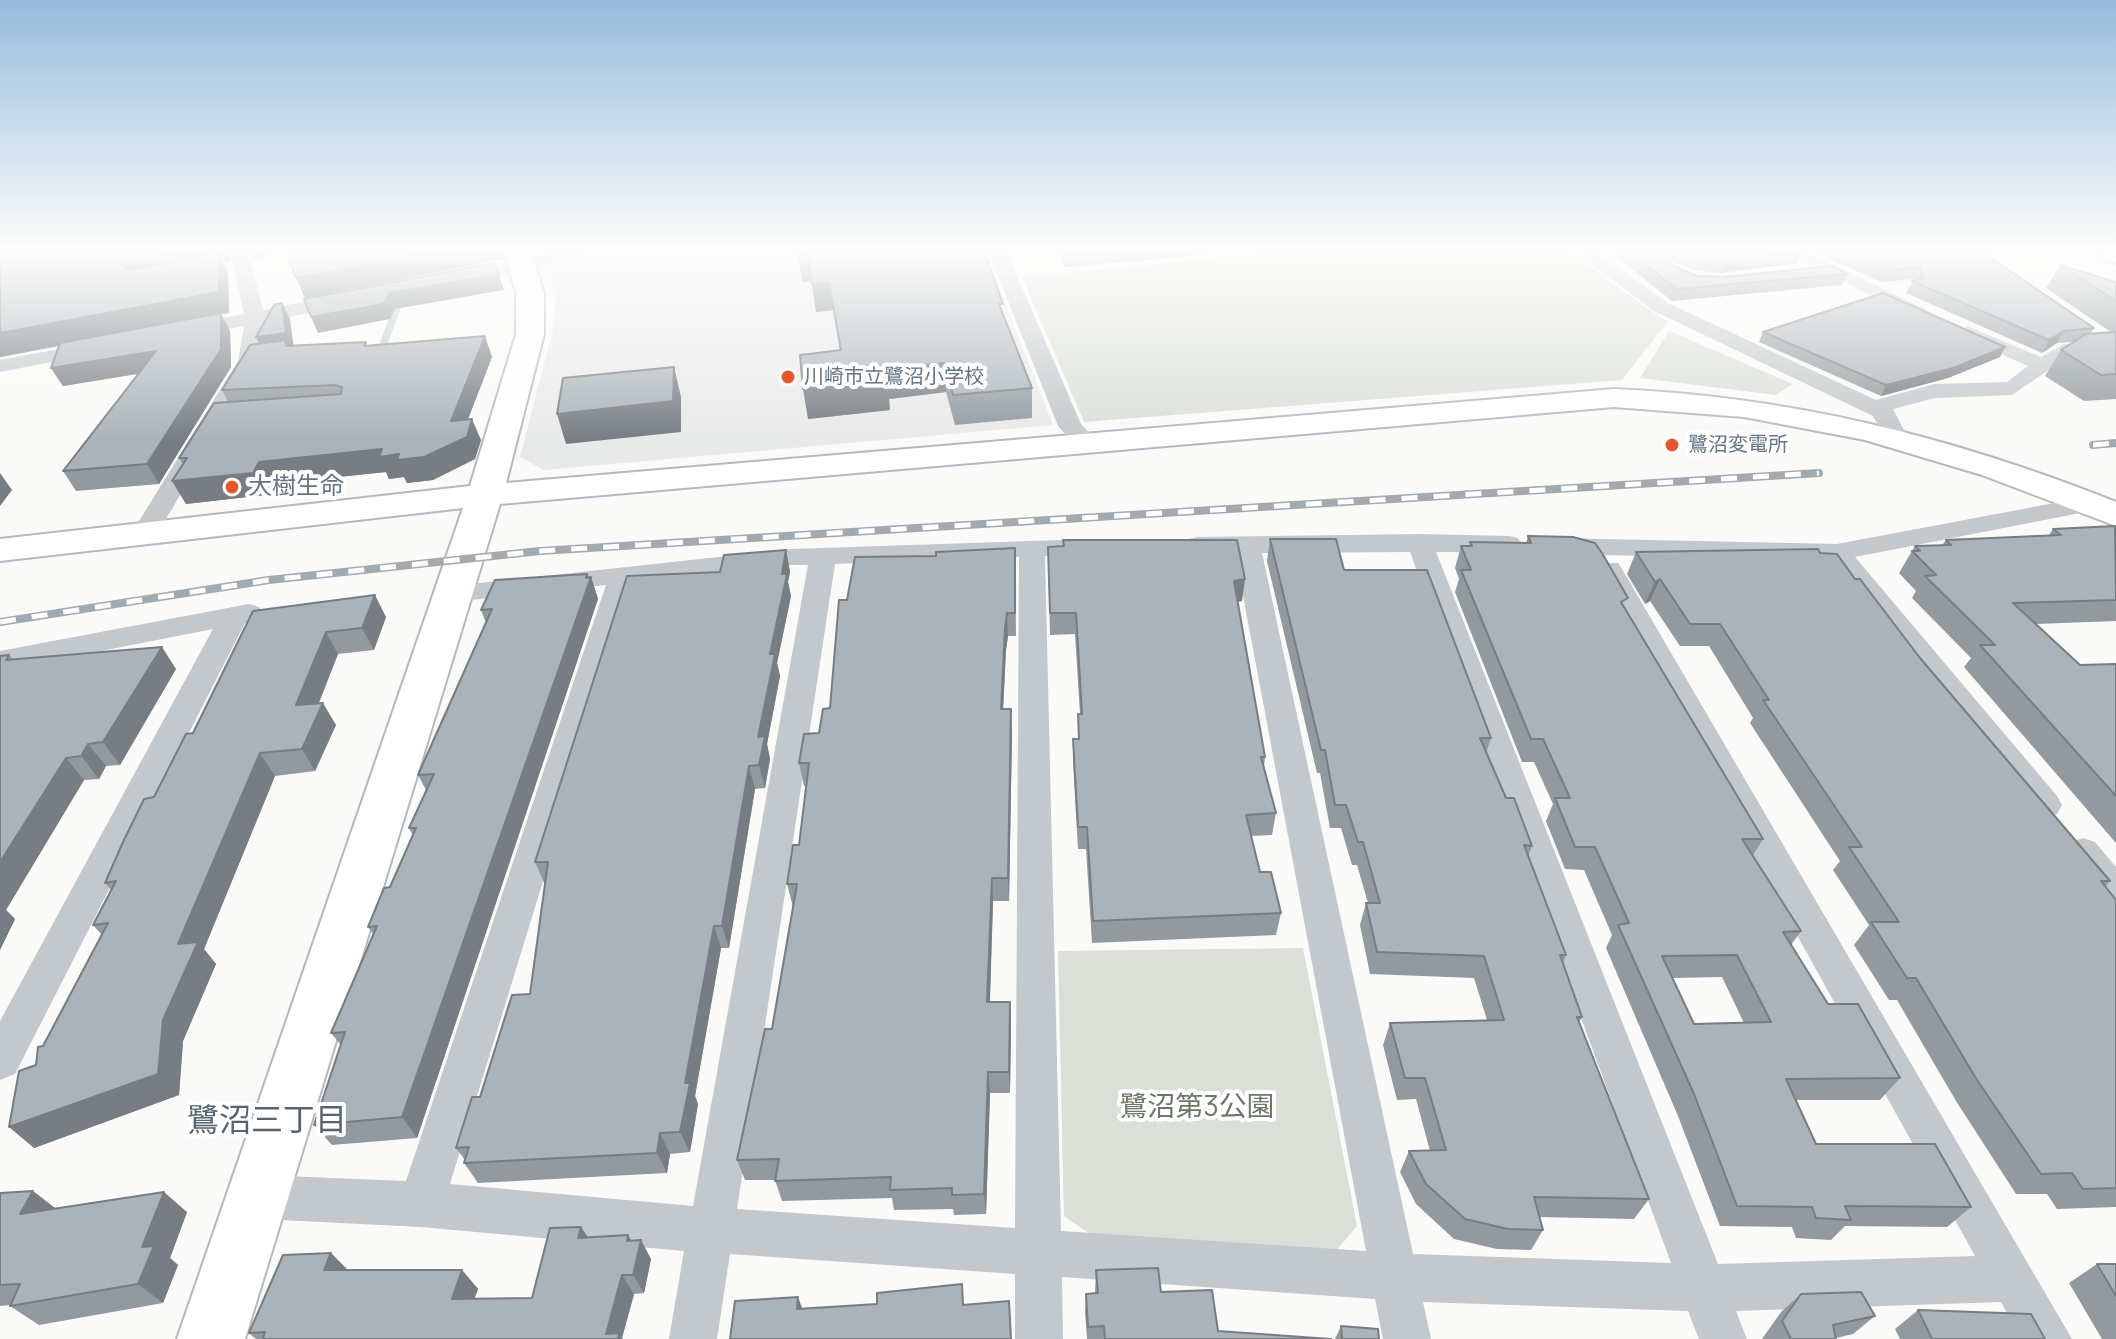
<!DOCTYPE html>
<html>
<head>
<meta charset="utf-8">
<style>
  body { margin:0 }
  canvas { display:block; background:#fafaf8 }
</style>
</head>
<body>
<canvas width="2116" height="1339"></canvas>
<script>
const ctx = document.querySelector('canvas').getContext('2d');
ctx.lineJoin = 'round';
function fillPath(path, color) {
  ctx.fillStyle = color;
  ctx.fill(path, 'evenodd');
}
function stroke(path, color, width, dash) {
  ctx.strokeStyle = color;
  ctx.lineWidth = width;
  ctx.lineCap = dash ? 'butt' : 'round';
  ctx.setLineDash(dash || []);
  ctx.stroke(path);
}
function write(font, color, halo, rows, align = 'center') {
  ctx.font = font + ' Manrope,"Noto Sans JP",sans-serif';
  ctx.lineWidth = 8;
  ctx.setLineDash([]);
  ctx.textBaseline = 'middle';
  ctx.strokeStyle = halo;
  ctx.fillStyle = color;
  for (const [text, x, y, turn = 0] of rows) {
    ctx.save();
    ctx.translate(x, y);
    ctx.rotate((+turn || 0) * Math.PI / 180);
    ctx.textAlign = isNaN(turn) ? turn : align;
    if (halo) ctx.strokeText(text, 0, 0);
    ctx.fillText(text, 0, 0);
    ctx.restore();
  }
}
fillPath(new Path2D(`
  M606,253h380l67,172 -509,45 -24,-13 33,-127 3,-34 -9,-30z`), '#e8e9e9');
fillPath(new Path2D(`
  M1269,253h302l96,69 -45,58 -538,42 -62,-145z
  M1669,331l124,53 -17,11 -136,-17z
  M1303,948l54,278 -22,26 -238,-13 -33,-23 -6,-265z`), '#dadfd7');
fillPath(new Path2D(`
  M383,253h6l5,33 11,10 -22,60 -4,2 -4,-2 22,-60 -10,-9z
  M335,462l4,3 -10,25 -5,3 -3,-1 -2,-2 12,-25z`), '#bbc7cb');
const secondary = new Path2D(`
  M505,253h26l13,40v41l-38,149 1108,-94c175,7 339,48 502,113v24l-134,-51 -117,-35 -121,-23 -130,-10 -1114,97 -255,835h-68l286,-831 -463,53v-22l470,-53 46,-152v-41z`);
const highway = new Path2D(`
  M2099,253h17v10l-13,-4z`);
stroke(secondary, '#b3babf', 4);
stroke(highway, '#b4b9bd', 4);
fillPath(new Path2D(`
  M231,253h18l14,57 85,-17 10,6 -10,6 -83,17 -5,39 -103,173 -13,8 -9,-2 -4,-6 107,-173 6,-35 -57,11 -10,-6 3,-4 64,-13z
  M554,253h37l-9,5 -124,26 -9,-6 9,-6z
  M989,253h18l74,171 16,18 -4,5h-16l-19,-21z
  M1577,253h21l70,50 208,97 58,-16 73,-2 21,-16 -68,-30 -3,-4 10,-6 74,31 23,-13 52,-2v12l-47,2 -57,39 -77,3 -42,11 14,27 -12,7 -8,-2 -14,-25 -219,-105z
  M1785,253h24l116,56 -3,4h-14z
  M97,342l10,6 -3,4 -104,20v-12z
  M2092,496l13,8 -4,5 -246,48 202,239 5,9 -5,9 -12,4 -12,-4 -204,-254 -272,-6 -9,-2 -4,-6 4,-6 9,-2 280,6z
  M1419,534l90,2 9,2 4,6 -4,6 -9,2h-73l282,712 257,-8 -381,-687 4,-6h20l4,6 450,770h-51l-20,-37 -265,9 11,28h-48l-11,-28 -265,-9 8,37h-48l-8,-40 -313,-22 1,62h-48v-65l-285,-20 -13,85h-48l15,-88 -263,-24 -161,-8 -16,-6 -6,-16 6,-16 16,-6 146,6 200,-596 -153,17 -10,-3 -4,-6 4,-6 349,-38 297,-10 9,2 4,6 -4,6 -53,3 16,675 305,20 -131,-698 -47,-2 -4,-6 4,-6 9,-2zM1410,552l261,711 -258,-9 -151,-701zM1019,557l-4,671 -278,-19 98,-645zM792,565h16l-115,641 -243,-22 185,-602z
  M249,604l10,3 4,6 -4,6 -14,4 -230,451 -15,6v-59l213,-392 -213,42v-20z
  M2083,838l12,4 21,25v40l-13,-5 -38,-50 6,-10z`), '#c3c8cc');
fillPath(secondary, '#fff');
fillPath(highway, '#fff');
const rail = new Path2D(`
  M2093,445l23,-2
  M0,622l269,-42 271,-29 1279,-78`);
stroke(rail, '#a2aab0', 8);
stroke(rail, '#fff', 5, [16]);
fillPath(new Path2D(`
  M0,253l230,8 -7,1 5,11 1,40 -8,1 9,17 1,36 -72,117 -83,7 -13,-20 75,-97 -75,12 -12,-18 9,-22 -60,11z
  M1058,253h165l-158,14z
  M1612,253h33l52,23 27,1 123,-3 -5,11 -170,16z
  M1648,253h153l-4,10 -77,10 -25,-3z
  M1816,253h165l113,75 -3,5 20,-1 -65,-44 14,-23 56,17v117l-32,2 -39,-25 16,-26 13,-8 -17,1 -15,10 -136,-60 8,-14 -33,3z
  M868,254l135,62 29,72v30l-77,7 -9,-33 -57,7 1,11 -82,9 32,-68 -7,-41 -17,2 -4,-31 -10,1z
  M282,303l8,16 3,26 73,-3 1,4 125,11 -24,62 13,21 -6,19 -42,21 -26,3 -3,-6 -15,2 -3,-7 -115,12 -6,11 -79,9 -14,-23 11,-17 -4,-6 49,-56 -6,-12 37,-46 -3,-7z
  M1763,332l237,25 -52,21 -67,18 -122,-54z
  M2116,526v95l-80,3 44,41 36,-1v179l-152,-176 7,-9 -59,-60 4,-7 -17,-18 16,-27 27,-1 4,-5 103,-5 4,-6z
  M1528,536l96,72 139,231 -10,16 48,76 -10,14 37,59 72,74 -20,22h-84l20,44 155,63 -24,20 -102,-1 -14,14 -35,-2 -4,-11 -72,-1 -42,-110 -72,-168 6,-13 -28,-65 -19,-1 -19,-48 7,-17 -19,-42h-12l-67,-170 4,-13 -4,-11 6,-22h8l1,-4 56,1zM1722,977l22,46 -50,1 -22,-46z
  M1270,539l74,31 147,168 -5,15 20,45 26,48 -4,10 38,99 -3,8 19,54 -3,6 70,176 -15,20 -94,-2 3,13 -12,20 -34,-1 -43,-10 -38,-35 -16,-32 9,-21h21l-14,-52 -19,1 -14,-55 7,-22 97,-3 -13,-42 -104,-4 -10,-49 6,-22h2l-11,-38h-5l-11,-37h-11l-10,-55h-3l-50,-212z
  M1048,547l194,54 -5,1 28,155 -1,10 12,46 -4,22 -21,1 9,36 21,41 -5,22 -184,8 -6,-94h-8l-5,-87v-23h5v-25h2l-5,-80 -25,1z
  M1015,548l1,88h-8l-2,14 -3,59 9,23 -3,169h-16l-3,101 21,22 -1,69h-20l-4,121 -32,1 -1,-6 -59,1 -2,-12 -110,3 -7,-21h-30l-8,-20 35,-131 21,-122 -6,-23 12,-39 7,-59h-2l-5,-23 20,-30 11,-25 17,-108 89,-44z
  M786,550l4,22 -2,10 3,14 -14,67 3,13 -13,68 3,15 -5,29 -10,1 -26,159h-8l-26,148 3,8 -8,48 -20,2 -3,19 -189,10 -14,-20 1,-3 -9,-12 74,-154 15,-109 -10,-23 185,-290z
  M1636,552l184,1 35,26 65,79 190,223 -5,6 11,13v307l-59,2 -10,-15h-31l-60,-93 -59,-101h-8l-35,-55 15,-20 -36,-55 7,-9 -90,-138 3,-5 -44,-72h-29l-30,-45 -5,3 -18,-30z
  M587,574l1,4 3,-1 7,22 -181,539 -85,7 -18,-20 27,-80 -10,-12 42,-99 -5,-7 22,-40 23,-52 -4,-7 17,-38 -8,-15 68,-152 -5,-13z
  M253,611l133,6 -12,33 -36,4 -19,49 17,22 -21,46 -40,5 -71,173 12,15 -33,77 -4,54 -145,53 2,-83 7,-19 59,-111 -9,-10 18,-35 -6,-7 49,-86 39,-64z
  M9,655l4,4 163,10 -56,96 -14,1 -7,13 -15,1 -78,130 9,9 -15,31v-294z
  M0,1193l56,15 131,4 -17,46 8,7 -15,38 -124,22 -29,-19v-1l-10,1z
  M581,1227l7,10 40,-2 3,6 20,18 -7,34 -10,1 -12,44 1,1h-367l-7,-6 99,-63h114l16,19 -4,10 58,-1z
  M2097,1264h19v75h-14l-33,-56z
  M1096,1270l65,22 57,39 113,8h-244l-2,-27 1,-18 9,-1z
  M1801,1294l74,22 -22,18 -17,4v1h-74l19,-27z
  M1918,1310l127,29h-145l-5,-10z
  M1341,1326l38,13h-44z`), '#929a9f');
fillPath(new Path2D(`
  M169,253h62l-1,8 -7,1 5,11 1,40 -8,1 9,17 1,36 -72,117 -12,-20 74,-150 -221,43v-24l132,-49 -11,-20z
  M251,253h30l-28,6z
  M427,253h76l1,6 -199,39 -9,-20z
  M1098,253h125l-158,14v-11z
  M1791,253h10l-4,10 -77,10 4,-12z
  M808,254l4,27 -10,1 -4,-27z
  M499,275l5,15 -109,19 -5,10 -72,14 -7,-16 78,-24z
  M829,283l4,27 -17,2 -4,-28z
  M282,303l8,16 4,31 -30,3 -8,-16z
  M2064,331l-7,12 -15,10 7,-13z
  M485,336l7,21 -32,83 12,-21 9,21 -6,19 -42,21 -26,3 -3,-6 -15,2 -3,-7 -115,12 -6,11 -79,9 -14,-23 87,-19 123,-13 69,-28z
  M2005,347l-5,10 -52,21 -67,18 5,-11z
  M156,351l10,18 -103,17 -12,-18z
  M944,363l2,29 -57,7 1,11 -82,9 -5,-30 82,-20z
  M674,367l7,30v35l-115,12 -9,-30z
  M0,473l12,17 -12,16z
  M786,550l4,22 -2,10 3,14 -14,67 3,13 -13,68 3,15 -5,29 -6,-23 -1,-28z
  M587,574l3,7 1,-4 7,22 -181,539 -15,-21z
  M1245,579l-3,22 -11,2 3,-22z
  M1660,579l-10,22 -5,3 10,-22z
  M375,595l11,22 -12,33 -12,-22z
  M1007,613l1,23 -2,14 -4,82 -1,-23 4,-81z
  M326,632l12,22 -29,73 -13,-22z
  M162,647l14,22 -56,96 -17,-23z
  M323,703l13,22 -21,46 -13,-22z
  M1011,709l1,23 -3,169 -1,-23z
  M88,744l18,22 -7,13 -18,-23z
  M260,753l15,23 -71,173 12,15 -33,77 -4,54 -145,53 -25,-21 154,-107 15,-76z
  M66,758l18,22 -78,130 9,9 -15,31v-88z
  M749,766l6,23 -26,159 -7,-22z
  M992,878l1,23 -4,123 -2,-22z
  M714,926l7,22 -26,148 3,8 -8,48 -10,-20 5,-49z
  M1010,1002l1,22 -1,69 -1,-21z
  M988,1072l2,21 -4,121 -2,-20z
  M660,1133l10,21 -3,19 -10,-20z
  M33,1191l26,20 -39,3z
  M164,1192l23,20 -17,46 8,7 -15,38 -25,-19 4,-37z
  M581,1227l12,19 -15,-8z
  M628,1235l10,18 3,-13 10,19 -7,34 -11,-18 -6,-34z
  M331,1253l19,19 -26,-2z
  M462,1270l16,19 -10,28 -16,-18z
  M622,1275l12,19 -12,44 1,1h-14l-3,-5z
  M798,1297l7,19 -8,-7z`), '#777d82');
const building = new Path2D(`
  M0,253h169l-48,11 8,6 89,-17 1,39 -219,41z
  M287,253h140l-131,25z
  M798,253h70v1l117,-1 18,51h-4l33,84 -79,7 -9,-32 -59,6 2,12 -84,8 -3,-34 41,-5 -12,-67 -17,1 -4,-30 -10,1z
  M1063,253h35l-33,3z
  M1630,253h15l52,23 27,1 107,-11 16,8 -170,15z
  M1684,253h107l-67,8 -25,-2z
  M1847,253h134l4,1 109,74 -30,3 -15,9 -137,-59 11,-3 -3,-11 -33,3z
  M494,263l5,12 -110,18 -5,11 -73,13 -7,-18z
  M2060,265l56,17v19z
  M1883,293l122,54 -52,21 -67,17 -123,-53z
  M282,303l4,30 -30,4 18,-32z
  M221,313v36l-74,115 -84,7 93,-120 -105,17 9,-25z
  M2116,332v42l-15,1 -40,-25 25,-16z
  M485,336l-34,85 21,-2 -5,18 -43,20 -27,3 2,-6 -20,3 3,-8 -123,13 -6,11 -81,8 15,-23h-8l35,-55 127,-9 1,-7 -7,-2 -113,5 28,-45 35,-5 1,6 80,-4 -2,4z
  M674,367l-1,34 -116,13 6,-36z
  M2115,526l1,74 -103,3 67,62 36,-1v132l-136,-151h15l-70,-69 11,-1 -24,-24h8l-5,-5 36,-1 -5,-5 115,-5 -8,-6z
  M1528,536l45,1 22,6 7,10 26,45 -7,4 142,237h-21l59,92 -18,1 45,72h30l42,74 -114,1 30,65h119l36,63 -126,-1 6,14 -35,-2 -4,-11 -75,-1 -43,-112 -76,-169 11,-2 -34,-76h-20l-20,-49h15l-27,-59h-12l-70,-169h10l-10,-24h11l-2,-4 61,1zM1737,955l34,67 -77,2 -32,-68z
  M1270,539h66l8,31h83l64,168h-11l26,60h8l18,48 -8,-1 42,110h-6l22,62h-5l72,182 -115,-2 9,33 -35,-1 -43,-10 -39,-35 -17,-33 37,-1 -21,-72h-20l-15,-55 114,-3 -20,-64 -107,-4 -11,-49h14l-17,-61h-5l-12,-37h-11l-10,-55h-4z
  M1063,540h174l8,39 -11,2 31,176h-4l15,56 -30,2 14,57h11l10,41 -188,8 -6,-94h-9l-5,-88h6l-1,-25h4l-6,-101h-26l-2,-66 16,-1z
  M1015,548v65h-8l-2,15 -4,81h10l-3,169h-16l-5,124h23l-1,70h-21l-4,122 -32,1v-7l-62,2 1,-13 -116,4 4,-22 -42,1 28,-131h7l25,-145h-10l6,-39h6l10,-82h-10l5,-29 15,-1 4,-24 7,-1 9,-108h8l8,-43 81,-1v-4z
  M1818,549l2,4 17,1 18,25h5l60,79 190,223h-9l15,19v288l-33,1 -11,-16 -31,1 -64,-94 -61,-102h-9l-36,-56h28l-50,-75h13l-99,-147h6l-49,-76h-30l-30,-45 -5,3 -19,-30z
  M786,550l-4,24h5l-17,80h5l-17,83 7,-1 -6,29 -10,1 -27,160h-8l-29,157h5l-10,49 -20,1 -3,20 -193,10 5,-16 -13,1 16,-51h8l32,-102 18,-1 18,-132h-13l92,-286 93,-4 4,-17z
  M587,574l-1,4 5,-1 -189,540 -88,8 31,-93 -14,1 46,-107 -9,1 16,-39 6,-1 26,-59h-7l25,-54 -16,1 74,-166 -11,1 14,-30z
  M375,595l-13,33 -36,4 -30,73 27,-2 -21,46 -42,4 -82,191 20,-2 -35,78 -5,54 -149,53 10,-56 17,-6 2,-18 5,-1 65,-123 -15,2 23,-44 -11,2 18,-41 21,-43 10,-2 32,-63 7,-1 60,-122z
  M162,647l-59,95 -15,2 -7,12 -15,2 -66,104v-206l9,-1 -3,5z
  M33,1191l-13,23 144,-22 -22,55 12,-1 -16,38 -128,22 10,-22 -20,1v-92z
  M581,1227l-3,11 50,-3 -1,6 14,-1 -8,35h-11l-16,59 13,-1 -1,6h-355l2,-7 -16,1 34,-78 48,-2 -7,17h138l-10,29 80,-1 18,-70z
  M2097,1264h19v32z
  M1158,1268l3,24 51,-2 6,41 113,8h-226l-1,-13 -16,1 -2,-33 12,-1 -2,-23z
  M962,1284l1,21 46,-4 2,38h-281l5,-38 63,-4 -1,12 80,-5v-11z
  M1861,1292l14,24 -42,9 3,14h-45l-9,-18 19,-27z
  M1918,1310l113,4 14,25h-113z
  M1341,1326l37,3 1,10h-37z`);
fillPath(building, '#aab3b9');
stroke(building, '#777d82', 2);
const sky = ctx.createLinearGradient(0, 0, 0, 441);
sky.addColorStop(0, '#96bcdc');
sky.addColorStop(0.57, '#fdfdfc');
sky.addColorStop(1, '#fdfdfc00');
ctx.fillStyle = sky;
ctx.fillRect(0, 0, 2116, 441);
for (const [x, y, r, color] of [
  [788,377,8,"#e4572e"],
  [1672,445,8,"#e4572e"],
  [232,487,8,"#e4572e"]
]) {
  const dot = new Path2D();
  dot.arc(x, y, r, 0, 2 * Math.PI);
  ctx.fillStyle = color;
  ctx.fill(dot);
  stroke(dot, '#fff', 3);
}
write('20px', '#657683', '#fff', [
  ["川崎市立鷺沼小学校",804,377],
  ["鷺沼変電所",1688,445]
], 'left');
write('24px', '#657683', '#fff', [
  ["大樹生命",248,487]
], 'left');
write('28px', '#687a64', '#fff', [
  ["鷺沼第3公園",1197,1108]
]);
write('32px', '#57646e', '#fff', [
  ["鷺沼三丁目",267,1122]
]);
</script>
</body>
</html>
